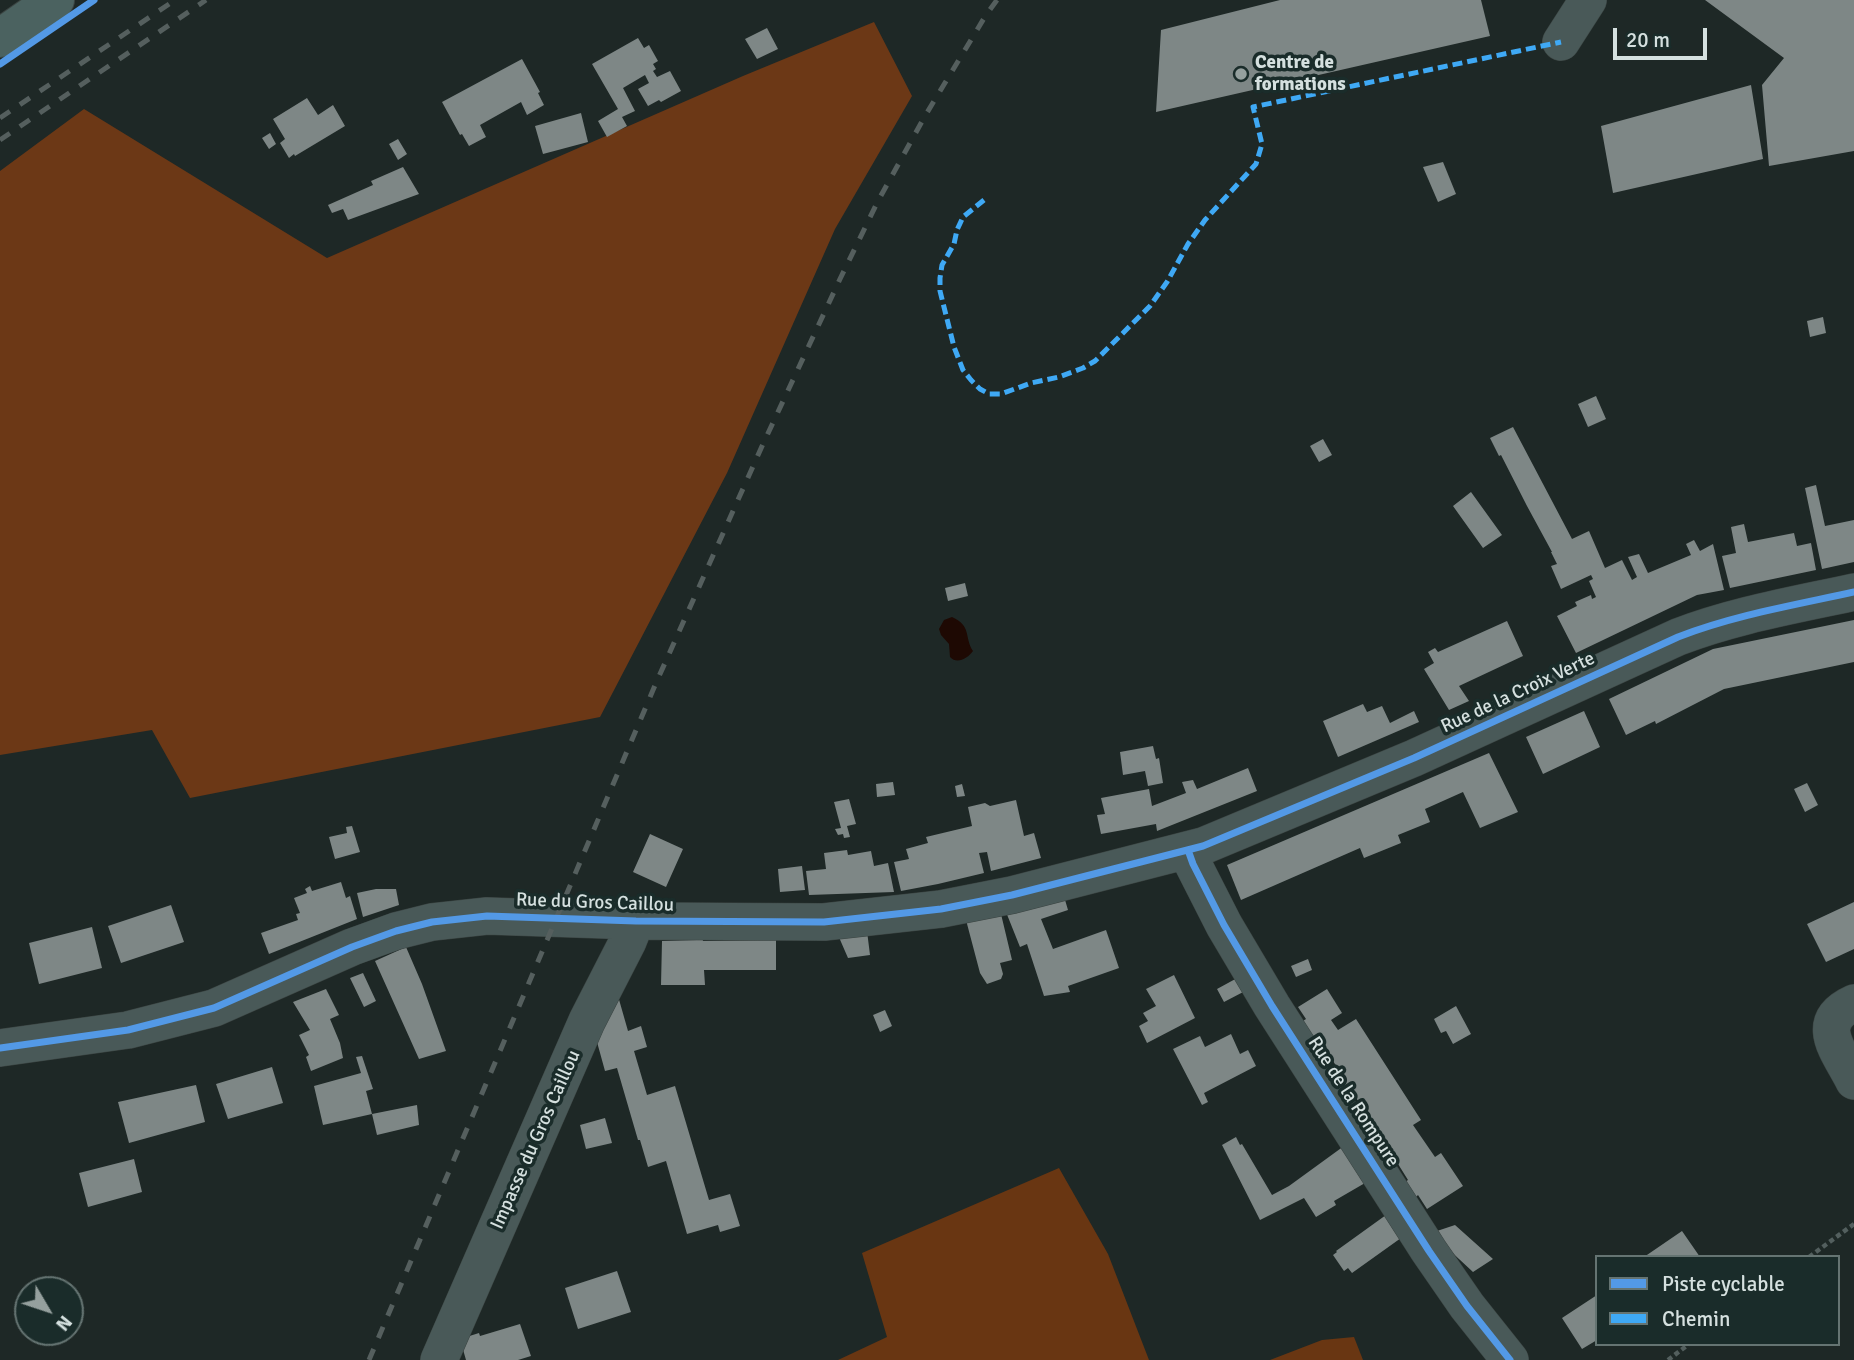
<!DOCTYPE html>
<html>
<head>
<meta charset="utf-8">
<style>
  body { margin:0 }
  #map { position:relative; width:1854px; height:1360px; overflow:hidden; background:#1e2826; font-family:Signika,sans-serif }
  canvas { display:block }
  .legend { position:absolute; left:1595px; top:1255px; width:245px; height:91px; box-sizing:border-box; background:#1a2c2a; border:2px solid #657472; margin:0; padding:9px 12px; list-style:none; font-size:21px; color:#d5e0df }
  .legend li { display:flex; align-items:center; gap:14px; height:35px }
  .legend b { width:35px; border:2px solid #657472 }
  .north { position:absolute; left:14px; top:1276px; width:70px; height:70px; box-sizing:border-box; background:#1a2c2a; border:2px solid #657472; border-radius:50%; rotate:129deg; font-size:19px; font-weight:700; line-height:28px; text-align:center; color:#d5e0df }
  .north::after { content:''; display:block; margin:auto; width:24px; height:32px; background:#95a09e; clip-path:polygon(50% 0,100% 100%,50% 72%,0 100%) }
  .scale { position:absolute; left:1613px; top:28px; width:94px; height:32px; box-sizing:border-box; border:4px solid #d5e0df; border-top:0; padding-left:9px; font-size:21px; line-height:24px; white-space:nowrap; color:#d5e0df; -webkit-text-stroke:5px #1a2c2a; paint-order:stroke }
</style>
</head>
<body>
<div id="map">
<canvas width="1854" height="1360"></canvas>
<ul class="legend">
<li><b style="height:9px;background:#5399e6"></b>Piste cyclable</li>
<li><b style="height:9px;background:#3fa9f5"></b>Chemin</li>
</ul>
<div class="north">N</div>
<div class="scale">20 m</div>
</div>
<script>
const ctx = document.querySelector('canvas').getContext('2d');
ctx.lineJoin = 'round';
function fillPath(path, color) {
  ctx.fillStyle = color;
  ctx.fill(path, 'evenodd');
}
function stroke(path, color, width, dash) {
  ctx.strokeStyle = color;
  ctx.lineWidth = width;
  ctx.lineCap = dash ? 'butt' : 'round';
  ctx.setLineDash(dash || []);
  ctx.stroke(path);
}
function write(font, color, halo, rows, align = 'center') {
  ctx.font = font + ' Signika,sans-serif';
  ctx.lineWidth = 7;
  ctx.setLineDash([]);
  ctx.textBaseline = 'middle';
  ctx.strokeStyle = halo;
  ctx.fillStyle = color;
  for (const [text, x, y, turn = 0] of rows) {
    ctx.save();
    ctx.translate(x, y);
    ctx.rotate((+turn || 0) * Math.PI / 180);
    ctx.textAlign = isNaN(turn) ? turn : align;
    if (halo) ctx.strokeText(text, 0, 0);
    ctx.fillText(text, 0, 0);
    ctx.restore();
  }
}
fillPath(new Path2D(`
  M1059,1168l49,86 41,106h-311l49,-23 -25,-84z
  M1354,1337l9,23h-93l52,-20z`), '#693612');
fillPath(new Path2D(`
  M874,22l38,74 -77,133 -108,244 -127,244 -410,81 -38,-68 -152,25v-584l84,-62 243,149 416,-182z`), '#6c3816');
fillPath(new Path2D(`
  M952,617c20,9 12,20 21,34 -5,7 -16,14 -23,6l-1,-13 -8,-9 -2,-6 5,-9z`), '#1e0903');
fillPath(new Path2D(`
  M1280,0h201l9,36 -334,76 5,-82z
  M1705,0h149v151l-85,15 -7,-81 22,-27z
  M767,28l11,21 -21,10 -12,-20z
  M638,38l6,10 5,-3 9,16 -5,3 3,5 -3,2 4,6 13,-6 11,20 -20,11 -2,-2 -11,6 -10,-17 11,-6 -4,-8 -22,13 12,23 -13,6 5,9 -20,11 -9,-16 20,-12 -26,-45z
  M522,59l18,33 -2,1 6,12 -17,10 -6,-13 -41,23 6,12 -17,9 -7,-12 -2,1 -18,-33z
  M1751,85l12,74 -150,34 -12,-67z
  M307,98l11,17 15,-10 12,21 -50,30 -1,-2 -5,4 -9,-15 5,-4 -12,-20z
  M581,113l7,29 -45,12 -8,-28z
  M270,133l6,11 -7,5 -7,-11z
  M398,139l9,15 -9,6 -9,-16z
  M1443,162l13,32 -18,8 -15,-35z
  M403,167l16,27 -71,26 -5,-11 -11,4 -4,-8 45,-20 -2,-4z
  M1823,317l3,16 -16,4 -3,-16z
  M1596,396l10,23 -18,8 -10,-23z
  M1513,427l59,112 17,-8 16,37 17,-8 10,20 5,-3 -9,-20 11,-3 9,19 43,-18 -5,-11 8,-4 6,11 13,-7 11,46 -27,5 -121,58 -19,-37 20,-10 -2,-4 16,-7 1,4 4,-2 -7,-16 4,-2 -2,-4 -30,14 -10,-23 6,-2 -6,-12h1l-25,-46 -26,-51 -2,1 -9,-18z
  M1323,439l9,16 -13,7 -9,-16z
  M1816,485l9,41 29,-6v42l-32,7 -17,-81z
  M1471,492l31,43 -19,13 -30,-42z
  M1744,524l4,18 46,-9 3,13 14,-3 5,27 -86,18 -8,-32 14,-3 -5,-26z
  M965,583l3,13 -20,5 -3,-13z
  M1854,620v42l-130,27 -68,35 -1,-3 -29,14 -17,-36 104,-50z
  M1507,621l16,35 -64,30 10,15 -20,9 -25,-41 10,-6 -6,-11 7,-4 3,4z
  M1363,704l4,8 15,-6 8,17 24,-12 5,11 -81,35 -15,-36z
  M1584,711l16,36 -57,27 -17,-37z
  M1153,746l3,13 3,-1 4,25 -15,3 -3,-15 -22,4 -3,-23z
  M1489,753l29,59 -38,16 -17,-36 -38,17 5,13 -32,13 3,8 -37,15 -4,-10 -119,52 -14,-35z
  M1248,768l9,23 -100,40 -1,-7 -55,10 -4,-19 8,-1 -4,-16 48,-9 3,17 34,-13 -4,-11 11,-2 4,9z
  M893,782l2,13 -18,2 -1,-13z
  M1807,783l11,22 -13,7 -11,-23z
  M962,784l3,12 -8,1 -2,-11z
  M849,799l7,25 -9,2 3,11 -6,1 -1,-4 -5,1 -3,-6 6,-1 -7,-26z
  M1016,800l8,36 10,-3 7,25 -50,13 -4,-19 -8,1 5,20 -46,11 -37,7 -7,-29 15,-3 -3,-10 22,-6 -2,-6 46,-11 -4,-19 17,-4 5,3z
  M352,826l8,26 -25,7 -6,-22 18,-4 -1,-6z
  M650,834l33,15 -17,38 -33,-15z
  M847,850l1,5 23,-4 3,15 14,-3 6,29 -85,3 -3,-24 20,-2 -2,-16z
  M802,866l3,24 -25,2 -2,-23z
  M341,882l5,16 4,-2 7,23 -88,35 -8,-21 37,-13 -2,-6 4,-1 -6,-15 13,-5 -2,-4 5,-3 2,5z
  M376,889h20l3,16 -36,12 -6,-24z
  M1063,893l5,17 -27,9 12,30 53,-19 13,38 -51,18 2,6 -26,4 -17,-52 -7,3 -14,-35z
  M1854,902v47l-28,13 -19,-38z
  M171,905l13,37 -63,21 -13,-37z
  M1001,914l11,46 -12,3 3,11 -2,5 -14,5 -7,-11 -14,-53z
  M92,927l10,41 -63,16 -10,-41z
  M867,931l3,24 -22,3 -10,-23z
  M697,936h5l1,5 73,-1v30h-72l1,15h-44l1,-44 35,-1z
  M406,947l16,37 24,67 -27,8 -44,-98z
  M1308,959l4,11 -16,7 -5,-11z
  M363,973l13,28 -12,6 -14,-29z
  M1174,975l21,43 -48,25 -8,-17 9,-5 -5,-8 13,-7 -10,-17z
  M1239,977l8,13 -23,12 -7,-13z
  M326,989l13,26 -9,4 10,24 3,15 -32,13 -5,-14 3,-2 -10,-20 11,-5 -17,-28z
  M1327,989l15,24 -11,7 7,10 18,-11 65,101 -8,5 22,32 6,-4 22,33 -36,23 -9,-14 -3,3 -10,-16 3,-2 -33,-53 -4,2 -8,-12 4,-2 -14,-22 -3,2 -8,-12 4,-2 -26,-40 -3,2 -14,-22 3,-2 -8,-12z
  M618,996l10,35 13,-5 6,21 -13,4 13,44 28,-9 34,114 21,-6 10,32 -20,6 -2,-7 -31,9 -21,-73 -18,6 -8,-27h-2l-21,-72 -12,3 -8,-29z
  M1456,1006l15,28 -18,10 -7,-13 -5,2 -7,-14z
  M885,1010l7,16 -12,6 -7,-17z
  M1231,1034l9,20 8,-4 8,16 -52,27 4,9 -6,3 -29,-56 27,-13 5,11z
  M362,1056l11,33 -7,2 6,23 45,-9 2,20 -42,10 -5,-21 -49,11 -9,-39 47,-13 -5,-16z
  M272,1067l11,36 -55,16 -12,-35z
  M196,1085l9,37 -76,21 -11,-41z
  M605,1118l7,25 -26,6 -6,-24z
  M1236,1137l4,8 2,-1 30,51 17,-9 55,-40 21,37 -31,18 2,4 -20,12 -12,-19 -44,22 -38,-75z
  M134,1159l8,33 -54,15 -9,-34z
  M1386,1215l15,23 -49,35 -4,-5 -4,3 -11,-16 4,-3 -1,-1z
  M1455,1225l38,34 -20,13 -42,-39z
  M1682,1231l18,26h-56z
  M617,1271l14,41 -53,17 -13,-41z
  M1597,1295v45l-15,9 -20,-31z
  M520,1324l11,32 -13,4h-52l-6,-21 19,-6 1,3z`), '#7e8786');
const street = new Path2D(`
  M1561,42l27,-42
  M1188,850l5,14 31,61 48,81 157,245 38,55 43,54
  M1854,1003c-42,19 -15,48 0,78
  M0,1048l128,-18 86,-22 138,-61 44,-16 36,-9 55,-6 149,5 188,1 117,-13 71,-14 191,-49 211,-88 264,-121c57,-22 117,-32 176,-45
  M439,1360l148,-339 41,-80 8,-20`);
const primary = new Path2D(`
  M0,38l55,-38`);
stroke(street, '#3c4543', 38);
stroke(primary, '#3c4543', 40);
stroke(new Path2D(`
  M1809,1257l45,-33
  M1668,1360l21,-16`), '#535f5e', 4.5, [5, 3.5]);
stroke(street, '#495958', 37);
stroke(primary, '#4b6260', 38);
stroke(new Path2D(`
  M0,118l175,-118
  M0,140l206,-140
  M369,1360l287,-677 107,-239 77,-165 38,-78 47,-85 61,-101 11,-15`), '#555f5e', 5, [12, 12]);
stroke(new Path2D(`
  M984,200l-21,17 -6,13 -3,14 -12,21 -2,13v13l14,56 9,23 8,10 9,9 9,5h12l30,-11 28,-6 24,-9 12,-7 55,-55 17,-24 21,-38 17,-24 51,-56 6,-20 -9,-37 308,-65`), '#3fa9f5', 5, [10, 5]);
stroke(new Path2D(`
  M0,64l94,-64
  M1188,850l5,14 31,61 48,81 157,245 38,55 43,54
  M0,1048l128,-18 86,-22 138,-61 44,-16 36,-9 55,-6 149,5 188,1 117,-13 71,-14 191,-49 211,-88 264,-121c57,-22 117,-32 176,-45`), '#5399e6', 7);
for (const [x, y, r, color] of [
  [1241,74,7,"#95a09e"]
]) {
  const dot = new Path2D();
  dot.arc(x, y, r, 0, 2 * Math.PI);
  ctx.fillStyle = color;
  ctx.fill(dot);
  stroke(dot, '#1a2c2a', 2.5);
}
write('bold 19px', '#d5e0df', '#1a2c2a', [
  ["Centre de",1255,63],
  ["formations",1255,85]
], 'left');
write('19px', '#d5e0df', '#1a2c2a', [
  ["Rue de la Croix Verte",1518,693,-25],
  ["Rue du Gros Caillou",595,903,2],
  ["Rue de la Rompure",1353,1102,57],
  ["Impasse du Gros Caillou",536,1140,-66]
]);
</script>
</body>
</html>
